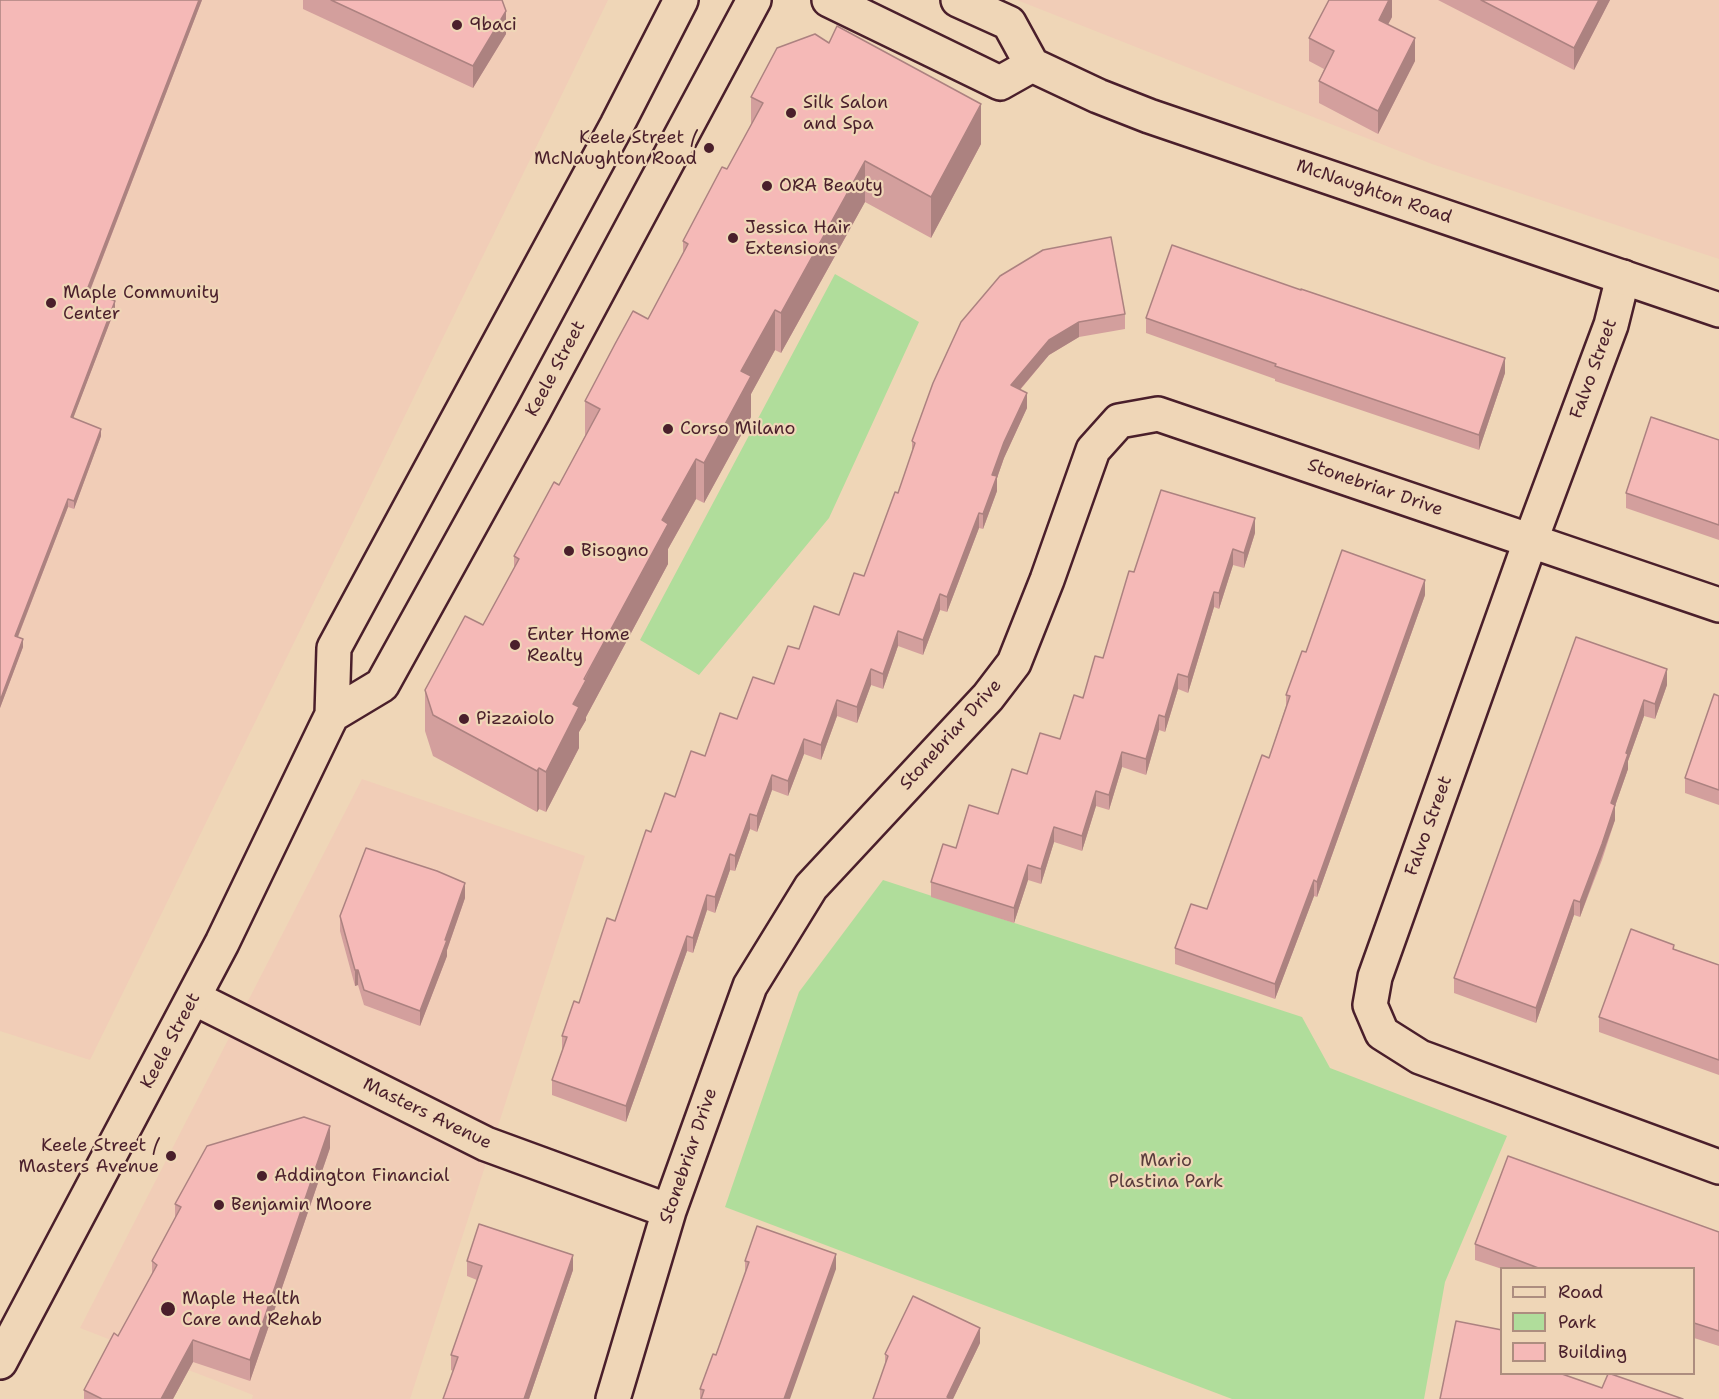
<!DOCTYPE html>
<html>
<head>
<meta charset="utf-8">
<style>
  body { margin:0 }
  #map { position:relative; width:1719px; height:1399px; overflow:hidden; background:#efd6b7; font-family:"Shantell Sans",sans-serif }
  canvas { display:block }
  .legend { position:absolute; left:1500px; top:1267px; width:195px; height:108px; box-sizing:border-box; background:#efd6b7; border:2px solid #ad8d7f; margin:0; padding:8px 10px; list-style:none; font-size:18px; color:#4a1f2b }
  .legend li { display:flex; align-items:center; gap:12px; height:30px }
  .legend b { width:30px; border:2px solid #ad8d7f }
</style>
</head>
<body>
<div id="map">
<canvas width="1719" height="1399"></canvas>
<ul class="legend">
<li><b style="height:8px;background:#efd6b7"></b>Road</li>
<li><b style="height:16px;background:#b0dd9b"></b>Park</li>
<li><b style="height:16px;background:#f5b9b7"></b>Building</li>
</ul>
</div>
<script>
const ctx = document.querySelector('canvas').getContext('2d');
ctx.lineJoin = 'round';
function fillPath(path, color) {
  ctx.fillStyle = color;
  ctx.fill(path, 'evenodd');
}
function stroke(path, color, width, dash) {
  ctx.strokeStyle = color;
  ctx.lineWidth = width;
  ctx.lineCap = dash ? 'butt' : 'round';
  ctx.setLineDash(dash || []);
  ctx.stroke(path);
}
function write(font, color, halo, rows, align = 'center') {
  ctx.font = font + ' "Shantell Sans",sans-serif';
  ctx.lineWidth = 4.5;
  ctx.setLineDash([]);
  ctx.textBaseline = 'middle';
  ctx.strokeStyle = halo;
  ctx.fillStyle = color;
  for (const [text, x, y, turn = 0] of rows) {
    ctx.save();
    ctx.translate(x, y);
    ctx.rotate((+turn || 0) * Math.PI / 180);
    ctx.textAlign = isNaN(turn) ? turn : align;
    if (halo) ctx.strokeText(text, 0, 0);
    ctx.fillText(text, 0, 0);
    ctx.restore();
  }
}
fillPath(new Path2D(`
  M0,0h608l-518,1060 -90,-29z
  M1017,0h702v259l-287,-95z
  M362,779l223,77 -175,543h-158l1,-4 -173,-67z`), '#f1cdb7');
fillPath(new Path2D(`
  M835,274l84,48 -90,196 -130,157 -59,-35z
  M883,880l419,137 28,51 177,68 -62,146 -21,117h-192l-507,-192 74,-215z`), '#b0dd9b');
const street = new Path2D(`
  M1623,277l-12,48 -81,217 -155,435 -5,28 12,28 38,24 299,110
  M194,998l292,146 183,67
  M613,1399l56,-188 81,-225 61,-99 177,-190 26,-34 33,-83 46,-130 26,-29 39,-7 561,191`);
const secondary = new Path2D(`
  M829,0l171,83 32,-18
  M958,0l51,23 23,42 66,31 51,20 570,194
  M332,715l50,-30 151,-273 221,-412
  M0,1362l222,-419 105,-218 5,-10 2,-67 283,-523 64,-125`);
stroke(street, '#4a1f2b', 38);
stroke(secondary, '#4a1f2b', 38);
stroke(street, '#efd6b7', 33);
stroke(secondary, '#efd6b7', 33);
fillPath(new Path2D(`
  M0,0h202l-112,291 25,18 -42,109 28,18 -27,73 -6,-2 -50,130 5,10 -23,61z
  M303,0h199l4,34 -33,54 -170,-79z
  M1392,0v17l-4,7 27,37 -37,73 -59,-31v-22l5,-12 -15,-8v-23z
  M1438,0h172l-36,70z
  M751,97l230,47 -50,94 -66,-36 -84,151 -6,-3 -24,44v23l-47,86 -8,-4 -28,50v15l-82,153v3l-7,12v16l-33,64 -7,-3 -2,3 -104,-56 -8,-25v-41l58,-65 31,-57v-12l45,-71 26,-49v-35l63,-82 35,-65v-13l44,-72 24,-44z
  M1125,314v15l-46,8 -30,18 -29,35 7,18 -23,50 -7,20v13l-14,38 -4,-1 -32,84 -7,-2 -17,45 -25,-9 -15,43 -12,-4 -14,38 -20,-7 -16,44 -17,-6 -16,42 -16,-6 -15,42 -7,-3 -15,42 -5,-1 -15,43 -8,-3 -14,43 -6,-2 -61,171 -74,-27v-15l10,-29v-15l17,-33 36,-82 36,-89 54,-76 32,-37 37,-35 25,-35 40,-34 25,-39 34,-83 14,-40v-12l49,-119z
  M1146,318l359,55 -26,77 -204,-69v-2l-129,-46z
  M1719,440v100l-93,-32v-15z
  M1255,533l-11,35 -11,-3 -14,44 -5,-2 -26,86 -10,-4 -13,43 -6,-2 -13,45 -24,-8 -13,43 -13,-4 -14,45 -28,-9 -13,42 -13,-4 -14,43 -83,-26v-15l25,-34 42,-34 29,-40 33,-35 43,-81 31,-86z
  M1425,595l-108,302 -3,-1 -39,103 -100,-35v-16l32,-39 62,-151 17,-52v-11l20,-43z
  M1576,637l91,48 -12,34 -11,-3 -16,45v8l-13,37v14l-13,40 -22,57 -6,-2 -38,108 -82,-30v-15z
  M1719,696v109l-34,-12v-15z
  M465,898l-18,52v6l-27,70 -56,-21 -6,-20 -3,1 -15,-55v-15z
  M1674,949l45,16v110l-120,-43v-15z
  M330,1148l-80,233 -57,-19 -20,37h-89v-9l34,-54 34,-61v-14l23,-43v-14z
  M1719,1232v114l-25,-8v-69h-192l-27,-9v-16z
  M467,1261l106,9 -44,129h-86l10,-28 -2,-1v-15l26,-75 -10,-4z
  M745,1261l91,8 -136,130v-10l16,-34 29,-80z
  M980,1343l-27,56h-80l12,-34v-11z`), '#d39f9d');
fillPath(new Path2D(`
  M199,0h3l-115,298v-8z
  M1389,0h3v17l-13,25v-22z
  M1599,0h11l-36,70v-22z
  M506,11v23l-33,54v-22z
  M1415,38v23l-37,73v-23z
  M981,104v40l-50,94v-41z
  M865,161v41l-84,151v-40z
  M115,301v8l-44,115v-7z
  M775,310v40l-24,44v23l-47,86v-40l37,-92z
  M1079,322v15l-30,18 -38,45v-15l38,-45z
  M1505,358v15l-26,77v-15z
  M1027,393v15l-23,50 -7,20v13l-14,38v-15l9,-39 12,-33z
  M101,429v7l-27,73v-8z
  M696,459v40l-28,50v15l-82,153v3l-7,12v16l-33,64v-40l27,-68 89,-184z
  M68,499v8l-53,137v-8z
  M979,513v15l-32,84v-15z
  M1255,518v15l-11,35v-15z
  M1233,549v16l-14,44v-16z
  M1425,580v15l-108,302v-15z
  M1214,592v15l-26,86v-16z
  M940,594v16l-17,45v-15z
  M898,631v15l-15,43v-15z
  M23,639v8l-23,61v-7z
  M871,669v16l-14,38v-16z
  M1667,669v16l-12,34v-15z
  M1178,674v15l-13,43v-15z
  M837,700v16l-16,44v-15z
  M1644,700v16l-16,45v8l-13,37v14l-35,97v-15l46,-149z
  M1159,715v15l-13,45v-16z
  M804,739v15l-16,42v-15z
  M1122,752v15l-13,43v-15z
  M539,768v41l-2,3v-41z
  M772,775v15l-15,42v-16z
  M1096,791v15l-14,45v-15z
  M750,814v15l-15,42v-15z
  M1054,827v15l-13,42v-15z
  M730,854v16l-15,43v-16z
  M1028,865v15l-14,43v-15z
  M1314,880v16l-39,103v-15z
  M465,883v15l-18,52v6l-27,70v-15z
  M707,895v15l-14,43v-15z
  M1574,900v15l-38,108v-15z
  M687,936v15l-61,171v-16z
  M355,970h3v15l-3,1z
  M330,1126v22l-80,233v-21z
  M836,1254v15l-46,130h-6z
  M573,1255v15l-44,129h-5z
  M980,1328v15l-27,56h-6v-2z
  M193,1340v22l-20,37h-12z`), '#ac8280');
const building = new Path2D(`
  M0,0h199l-112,290 28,11 -44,116 30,12 -27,72 -6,-2 -53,137 8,3 -23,62z
  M331,0h171l4,11 -33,55z
  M1329,0h60l-10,20 36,18 -37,73 -59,-30 15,-30 -25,-13z
  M1481,0h118l-25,48z
  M837,26l144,78 -50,93 -66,-36 -84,152 -6,-3 -34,61 10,5 -47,87 -8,-4 -34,61 6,4 -84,155 2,1 -13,24 6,3 -33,65 -7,-4 -2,3 -104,-56 -8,-25 40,-74 18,9 36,-66 -5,-3 40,-74 5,3 41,-76 -15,-8 30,-57 18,-33 15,8 40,-75 -5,-3 39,-74 5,2 36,-66 -12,-6 26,-49 38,-14 14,9z
  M1111,237l14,77 -46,8 -30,18 -38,45 16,8 -23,49 -12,33 5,1 -14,38 -4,-1 -32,84 -7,-3 -17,46 -25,-9 -15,43 -12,-5 -14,38 -20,-7 -16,45 -17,-6 -16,42 -16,-6 -15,41 -7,-2 -15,42 -5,-2 -15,43 -8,-2 -14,43 -6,-2 -61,170 -74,-26 15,-43 -5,-1 12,-35 5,2 28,-85 8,3 31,-91 5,2 14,-39 10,4 16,-46 14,5 15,-43 17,6 16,-42 21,7 14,-38 11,3 15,-43 25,9 15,-42 10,3 31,-84 3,1 17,-50 -3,-2 21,-58 28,-61 39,-46 43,-26z
  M1172,245l129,45v-1l204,69 -26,77 -204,-69 1,-2 -130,-46z
  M1651,417l68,23v85l-93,-32z
  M1161,490l94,28 -11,35 -11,-4 -14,44 -5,-1 -26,85 -10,-3 -13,43 -6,-2 -13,44 -24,-7 -13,43 -13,-4 -14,45 -28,-9 -13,42 -13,-4 -14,43 -83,-26 12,-38 13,4 13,-43 29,9 14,-45 15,5 13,-41 20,6 14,-44 9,3 12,-42 8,2 26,-87 5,1z
  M1342,550l83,30 -108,302 -3,-2 -39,104 -100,-36 16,-44 16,5 55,-154 7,3 21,-62 -4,-1 16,-44 4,1z
  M1576,637l91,32 -12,35 -11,-4 -18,53 2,1 -17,49 4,2 -13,39 -22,58 -6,-2 -38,108 -82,-30z
  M1714,694l5,2v94l-34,-12z
  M366,848l71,23 28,12 -20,57h2l-27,71 -56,-21 -6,-20h-3l-15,-54z
  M1631,929l43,16 -1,4 46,16v95l-120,-43z
  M304,1117l26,9 -80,234 -57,-20 -32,59h-59l-18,-9 30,-57 4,3 39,-71 -5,-4 29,-54 -6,-3 32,-58z
  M1508,1156l211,76v99l-25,-8v-54h-153l-66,-25z
  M479,1224l94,31 -49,144h-81l15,-42 -7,-2 31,-89 -15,-5z
  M757,1226l79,28 -52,145h-83l3,-9 -4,-1 13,-35 3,1 33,-93 -4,-1z
  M913,1296l67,32 -33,69 5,2h-79l15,-43 -3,-2z
  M1456,1321l46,9v44h60l40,14 6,-14h3l72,25h-243z`);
fillPath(building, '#f5b9b7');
stroke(building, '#ac8280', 1.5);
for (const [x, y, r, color] of [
  [457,25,6,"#4a1f2b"],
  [791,113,6,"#4a1f2b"],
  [709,148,6,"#4a1f2b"],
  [767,186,6,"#4a1f2b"],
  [733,238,6,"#4a1f2b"],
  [51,303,6,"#4a1f2b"],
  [668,429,6,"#4a1f2b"],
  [569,551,6,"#4a1f2b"],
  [515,645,6,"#4a1f2b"],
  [464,719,6,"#4a1f2b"],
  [171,1156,6,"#4a1f2b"],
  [262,1176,6,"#4a1f2b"],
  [219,1205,6,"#4a1f2b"],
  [168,1309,8,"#4a1f2b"]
]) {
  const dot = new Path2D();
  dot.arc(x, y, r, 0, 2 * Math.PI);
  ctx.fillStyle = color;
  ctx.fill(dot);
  stroke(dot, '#efd6b7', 2);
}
write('18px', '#4a1f2b', '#efd6b7', [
  ["9baci",469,25],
  ["Silk Salon",803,103],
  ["and Spa",803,124],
  ["Keele Street /",697,138,"right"],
  ["McNaughton Road",697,159,"right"],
  ["ORA Beauty",779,186],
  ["Jessica Hair",745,228],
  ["Extensions",745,249],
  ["Maple Community",63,293],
  ["Center",63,314],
  ["Corso Milano",680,429],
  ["Bisogno",581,551],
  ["Enter Home",527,635],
  ["Realty",527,656],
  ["Pizzaiolo",476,719],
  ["Keele Street /",159,1146,"right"],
  ["Masters Avenue",159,1167,"right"],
  ["Addington Financial",274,1176],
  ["Benjamin Moore",231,1205],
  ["Maple Health",182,1299],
  ["Care and Rehab",182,1320]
], 'left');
write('18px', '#4a1f2b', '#efd6b7', [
  ["McNaughton Road",1374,192,19],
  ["Keele Street",556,369,-62],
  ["Falvo Street",1594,369,-70],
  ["Stonebriar Drive",1375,488,19],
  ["Stonebriar Drive",951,735,-48],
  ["Falvo Street",1429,826,-70],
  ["Keele Street",171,1041,-62],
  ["Masters Avenue",427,1114,26],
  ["Stonebriar Drive",689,1156,-71]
]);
write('18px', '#593c3c', '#efd6b7', [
  ["Mario",1166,1161],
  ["Plastina Park",1166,1182]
]);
</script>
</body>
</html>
